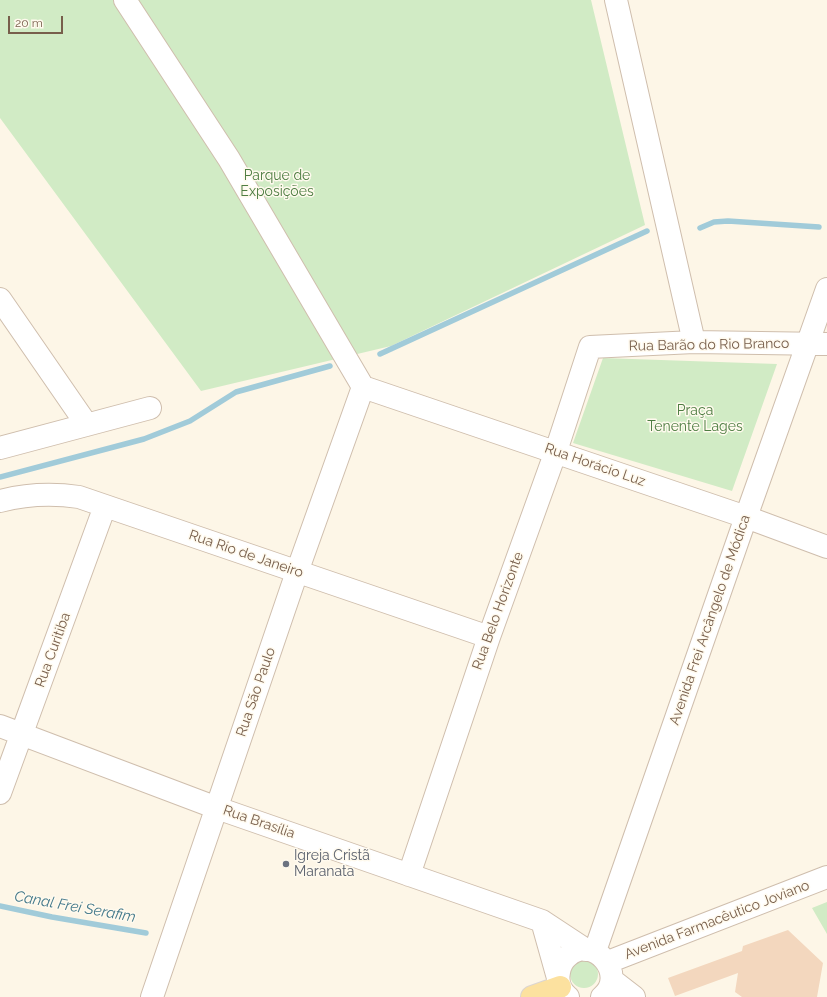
<!DOCTYPE html>
<html>
<head>
<meta charset="utf-8">
<style>
  body { margin:0 }
  #map { position:relative; width:827px; height:997px; overflow:hidden; background:#fdf6e7; font-family:Raleway,sans-serif }
  canvas { display:block }
  .scale { position:absolute; left:8px; top:16px; width:55px; height:18px; box-sizing:border-box; border:2px solid #775e4b; border-top:0; padding-left:5px; font-size:12px; line-height:14px; white-space:nowrap; color:#775e4b; -webkit-text-stroke:3px #fffaee; paint-order:stroke }
</style>
</head>
<body>
<div id="map">
<canvas width="827" height="997"></canvas>
<div class="scale">20 m</div>
</div>
<script>
const ctx = document.querySelector('canvas').getContext('2d');
ctx.lineJoin = 'round';
function fillPath(path, color) {
  ctx.fillStyle = color;
  ctx.fill(path, 'evenodd');
}
function stroke(path, color, width, dash) {
  ctx.strokeStyle = color;
  ctx.lineWidth = width;
  ctx.lineCap = dash ? 'butt' : 'round';
  ctx.setLineDash(dash || []);
  ctx.stroke(path);
}
function write(font, color, halo, rows, align = 'center') {
  ctx.font = font + ' Raleway,sans-serif';
  ctx.lineWidth = 3;
  ctx.setLineDash([]);
  ctx.textBaseline = 'middle';
  ctx.strokeStyle = halo;
  ctx.fillStyle = color;
  for (const [text, x, y, turn = 0] of rows) {
    ctx.save();
    ctx.translate(x, y);
    ctx.rotate((+turn || 0) * Math.PI / 180);
    ctx.textAlign = isNaN(turn) ? turn : align;
    if (halo) ctx.strokeText(text, 0, 0);
    ctx.fillText(text, 0, 0);
    ctx.restore();
  }
}
fillPath(new Path2D(`
  M0,0h591l54,225 -254,121 -190,45 -201,-273z
  M603,358l174,6 -45,127 -159,-48z
  M827,902v32l-15,-26z
  M570 974a14 14 0 1 1 28 0a14 14 0 1 1-28 0Z`), '#d1ebc5');
stroke(new Path2D(`
  M700,228l14,-6 14,-1 91,6
  M380,354l267,-123
  M0,477l144,-38 46,-18 46,-29 94,-26
  M0,906l52,11 94,16`), '#a1cbd9', 5.5);
fillPath(new Path2D(`
  M788,930l35,33 -6,34h-75l-7,-5 3,-19 -63,23 -7,-18 74,-27 1,-5z`), '#f3d7be');
const minor = new Path2D(`
  M125,0l104,159 134,228
  M616,0l78,342
  M0,299l87,126
  M363,387l383,130 81,30
  M0,448l150,-40
  M0,501c27,-7 52,-8 79,-4l410,140
  M0,726l217,82 325,113 44,29
  M0,793l105,-287
  M409,875l80,-238 67,-186 34,-104 104,-5 133,2
  M542,921l16,57
  M595,951l151,-434 81,-228
  M608,962l219,-85
  M612,980l22,17
  M152,997l145,-425 66,-185
  M568,997c-8,-6 -11,-15 -9,-25 1,-6 4,-12 9,-16 25,-23 61,19 34,41`);
const major = new Path2D(`
  M532,997l28,-10`);
stroke(minor, '#cfbead', 24);
stroke(major, '#dcd5d0', 24);
stroke(minor, '#fff', 22);
stroke(major, '#fce19f', 22);
for (const [x, y, r, color] of [
  [286,864,4,"#6b7280"]
]) {
  const dot = new Path2D();
  dot.arc(x, y, r, 0, 2 * Math.PI);
  ctx.fillStyle = color;
  ctx.fill(dot);
  stroke(dot, '#fffaee', 1.5);
}
write('14px', '#4e7d42', '#fffaee', [
  ["Parque de",277,176],
  ["Exposições",277,192],
  ["Praça",695,411],
  ["Tenente Lages",695,427]
]);
write('14px', '#775e4b', '#fffaee', [
  ["Rua Barão do Rio Branco",709,345,-1],
  ["Rua Horácio Luz",595,465,19],
  ["Rua Rio de Janeiro",246,554,19],
  ["Rua Belo Horizonte",498,611,-70],
  ["Avenida Frei Arcângelo de Módica",710,620,-71],
  ["Rua Curitiba",53,650,-70],
  ["Rua São Paulo",256,692,-71],
  ["Rua Brasília",259,822,19],
  ["Avenida Farmacêutico Joviano",717,920,-21]
]);
write('14px', '#5b616d', '#fffaee', [
  ["Igreja Cristã",294,856],
  ["Maranata",294,872]
], 'left');
write('italic 15px', '#44798b', '#fffaee', [
  ["Canal Frei Serafim",75,907,10]
]);
</script>
</body>
</html>
